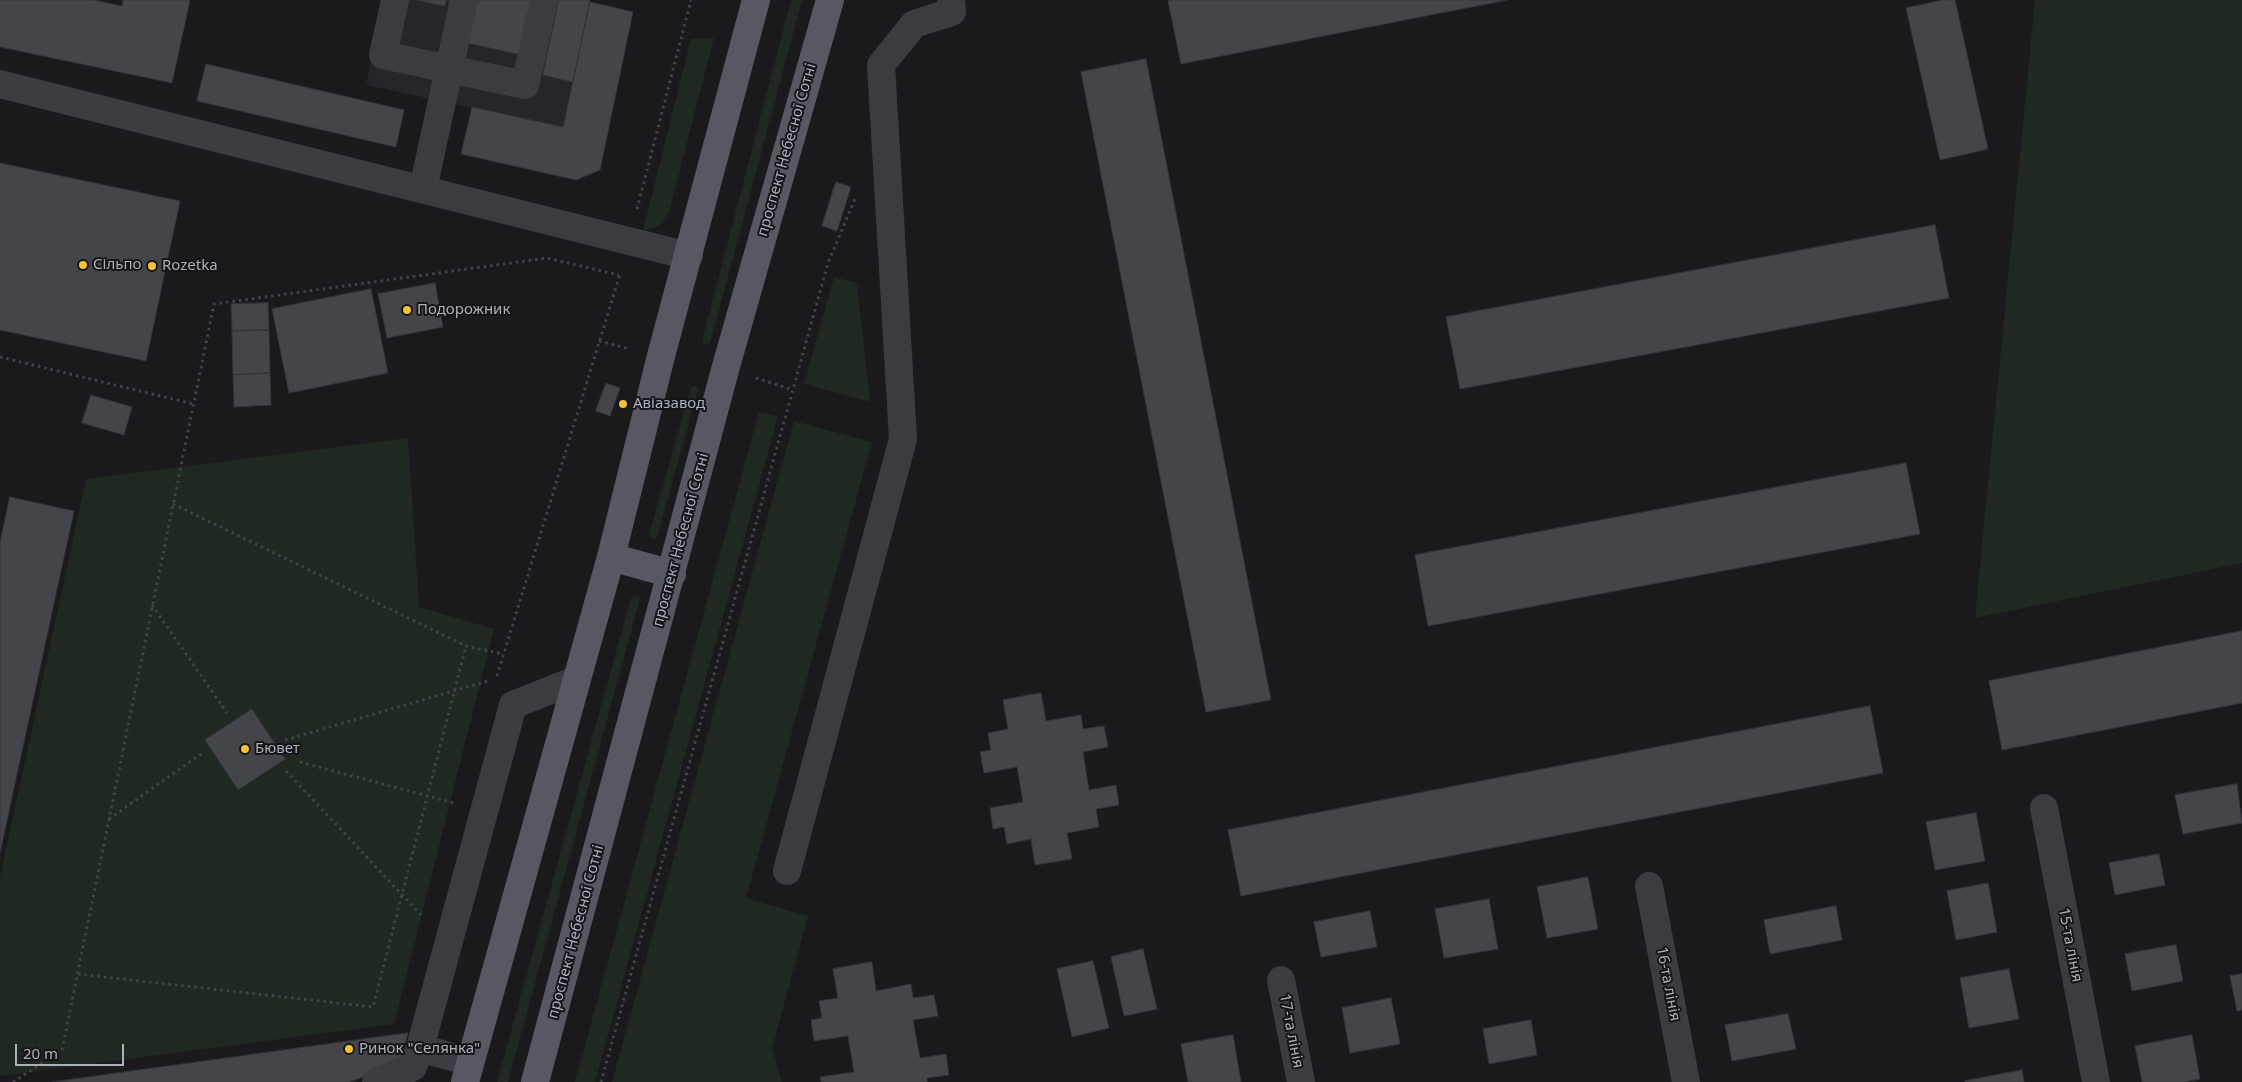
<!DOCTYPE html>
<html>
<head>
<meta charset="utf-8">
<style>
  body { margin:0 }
  #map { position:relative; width:2242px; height:1082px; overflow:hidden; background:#1a1a1d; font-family:"Noto Sans",sans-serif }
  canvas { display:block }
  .scale { position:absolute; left:15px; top:1044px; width:109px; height:22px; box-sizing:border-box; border:2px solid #acb0bc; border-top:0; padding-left:6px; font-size:15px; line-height:18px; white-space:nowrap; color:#acb0bc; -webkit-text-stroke:4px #151518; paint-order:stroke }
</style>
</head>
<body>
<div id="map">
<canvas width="2242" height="1082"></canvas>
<div class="scale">20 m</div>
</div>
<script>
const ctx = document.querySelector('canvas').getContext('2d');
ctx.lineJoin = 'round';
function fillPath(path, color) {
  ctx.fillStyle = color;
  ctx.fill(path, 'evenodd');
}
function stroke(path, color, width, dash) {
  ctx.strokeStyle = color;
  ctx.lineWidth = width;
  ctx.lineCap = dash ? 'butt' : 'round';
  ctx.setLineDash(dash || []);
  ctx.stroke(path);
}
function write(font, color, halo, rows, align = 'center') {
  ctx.font = font + ' "Noto Sans",sans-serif';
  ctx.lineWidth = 4;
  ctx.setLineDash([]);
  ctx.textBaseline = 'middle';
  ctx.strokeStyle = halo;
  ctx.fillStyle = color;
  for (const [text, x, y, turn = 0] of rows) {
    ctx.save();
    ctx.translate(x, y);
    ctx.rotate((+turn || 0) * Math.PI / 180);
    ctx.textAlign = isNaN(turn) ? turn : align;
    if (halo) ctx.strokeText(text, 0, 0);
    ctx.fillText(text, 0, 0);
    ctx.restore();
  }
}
fillPath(new Path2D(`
  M385,0h205l-27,127 -197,-42z`), '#26262a');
fillPath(new Path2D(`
  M791,0h11l-92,344 -5,1 -3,-4z
  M2035,0h207v563l-267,55z
  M714,38l-45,174c-7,12 -12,18 -26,18l48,-191z
  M834,277l23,6 13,119 -66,-18z
  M695,385l3,4 -41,149 -5,1 -3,-4 42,-148z
  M759,412l19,4 -183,666h-20z
  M794,421l78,21 -126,456 62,18 -36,133 10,33h-170z
  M408,438l11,169 75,22 -100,395 -394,52v-199l86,-398z
  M636,595l4,4 -132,483h-11l134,-484z`), '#1f2821');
const building = new Path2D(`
  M0,0h94l28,6 1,-6h67l-18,83 -172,-36z
  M417,0h29l-1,6z
  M478,0h56l-12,55 -54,-12z
  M559,0h31l-17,82 -30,-7z
  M1171,0h336l-326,64 -13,-63z
  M1943,0h12l33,149 -48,11 -34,-152z
  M590,2l43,10 -33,158 -24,10 -115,-26 11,-47 91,20z
  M1146,59l125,641 -65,12 -125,-640z
  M206,64l198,46 -8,37 -199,-46z
  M0,163l180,38 -34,160 -146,-31z
  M836,182l15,5 -14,44 -15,-5z
  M1935,225l14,73 -489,91 -14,-72z
  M435,283l8,44 -56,11 -9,-44z
  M371,289l17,84 -99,20 -17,-84z
  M268,303l1,27 -37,1 -1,-27z
  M269,330l1,43 -37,2 -1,-44z
  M270,373l1,32 -37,2 -1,-32z
  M606,383l14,5 -10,28 -14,-5z
  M91,395l41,12 -8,28 -42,-12z
  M1906,463l14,71 -492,92 -13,-71z
  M10,497l64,14 -74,342v-311z
  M2242,631v72l-240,47 -13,-69z
  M1041,693l5,28 35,-6 2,14 21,-3 4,21 -25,5 6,38 27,-5 3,20 -23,4 3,18 -32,6 5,26 -37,6 -4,-26 -24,5 -3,-17 -11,2 -3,-21 33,-6 -6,-35 -33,6 -4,-21 11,-2 -3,-17 20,-4 -5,-29z
  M1870,706l13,67 -642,123 -13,-66z
  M252,709l33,50 -47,31 -33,-50z
  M2237,784l5,39 -59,11 -8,-39z
  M1976,813l9,48 -50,9 -9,-48z
  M2159,854l6,31 -50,10 -6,-32z
  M1588,877l10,52 -51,9 -10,-51z
  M1988,883l9,49 -41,8 -9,-49z
  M1489,899l9,50 -54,9 -9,-49z
  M1836,906l6,34 -72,14 -6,-34z
  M1370,911l7,36 -56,10 -7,-35z
  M2176,945l7,36 -51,10 -7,-37z
  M1143,949l14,60 -33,7 -13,-59z
  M1093,961l16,67 -37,9 -15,-68z
  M872,962l4,29 35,-7 2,14 21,-3 4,21 -25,4 7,38 26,-4 3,21 -22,3v4h-106l-1,-5 34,-5 -6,-36 -34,5 -3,-21 11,-2 -3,-17 19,-3 -5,-29z
  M2009,969l10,50 -50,9 -9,-50z
  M2242,974v36l-5,1 -7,-35z
  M1391,998l9,46 -50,9 -8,-45z
  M1788,1014l8,35 -64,12 -7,-36z
  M1531,1020l6,35 -48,9 -6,-35z
  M408,1033l-9,31 -50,18h-297z
  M1233,1035l8,47h-53l-7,-38z
  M2192,1035l8,44 -16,3h-42l-7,-36z
  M2022,1070l2,12h-59v-1z`);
fillPath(building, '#44454a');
stroke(building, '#343439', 1);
stroke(new Path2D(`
  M637,209l54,-209
  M599,341l31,8
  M0,357l193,47
  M756,378l37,12
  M173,504l293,142 37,8
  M152,605l75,108
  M497,676l123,-402
  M285,740l206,-60
  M300,762l154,41
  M286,771l136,145
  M109,819l92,-65
  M78,974l295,33 93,-361
  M13,1082l49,-32 152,-746 333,-46 72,17
  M601,1082l227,-819 27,-64`), '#414349', 3, [2.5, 4]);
stroke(new Path2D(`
  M395,0l-12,55 142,30 19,-85
  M0,84l689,172
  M423,189l41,-189
  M2044,808l52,274
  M787,871l116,-432 -22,-374 33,-41 38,-12 -1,-12
  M1649,886l37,196
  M1281,980l20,102
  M420,1048l50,14
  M376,1082l37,-15 7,-19 93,-343 63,-25`), '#3b3c42', 28);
stroke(new Path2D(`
  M611,557l61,17
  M465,1082l146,-525 50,-201 95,-356
  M535,1082l190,-712 105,-370`), '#575861', 28);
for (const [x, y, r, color] of [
  [83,265,5,"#f9c135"],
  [152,266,5,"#f9c135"],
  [407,310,5,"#f9c135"],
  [623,404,5,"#f9c135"],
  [245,749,5,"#f9c135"],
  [349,1049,5,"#f9c135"]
]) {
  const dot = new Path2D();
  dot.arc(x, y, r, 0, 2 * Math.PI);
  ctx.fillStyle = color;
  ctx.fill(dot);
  stroke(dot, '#151518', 2);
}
write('15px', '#acb0bc', '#151518', [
  ["проспект Небесної Сотні",787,150,-74],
  ["проспект Небесної Сотні",681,540,-75],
  ["проспект Небесної Сотні",576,932,-75],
  ["15-та лінія",2070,945,79],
  ["16-та лінія",1668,984,79],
  ["17-та лінія",1291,1031,79]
]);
write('15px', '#acb0bc', '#151518', [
  ["Сільпо",93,265],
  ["Rozetka",162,266],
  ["Подорожник",417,310],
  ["Авіазавод",633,404],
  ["Бювет",255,749],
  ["Ринок \"Селянка\"",359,1049]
], 'left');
</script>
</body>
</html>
